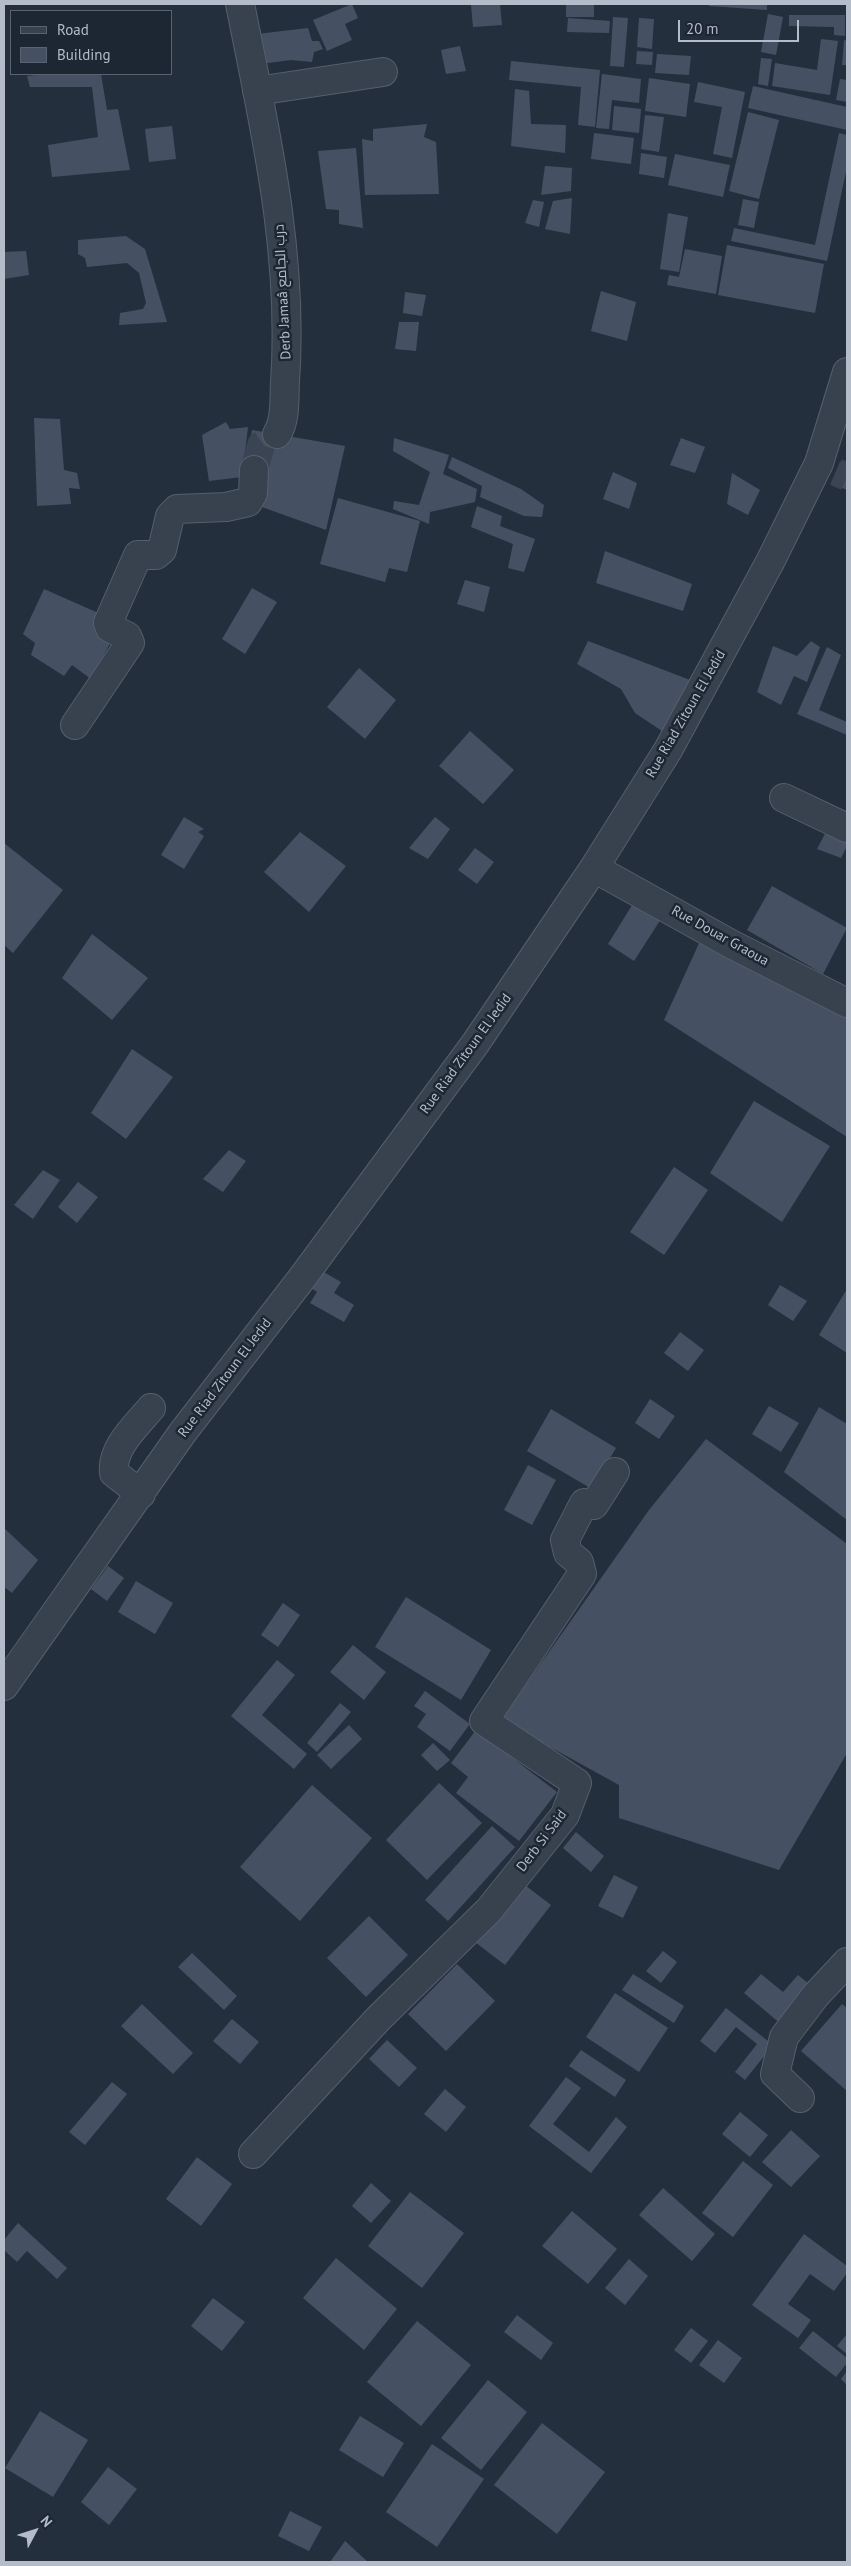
<!DOCTYPE html>
<html>
<head>
<meta charset="utf-8">
<style>
  body { margin:0 }
  #map { position:relative; width:851px; height:2566px; overflow:hidden; background:#242f3e; font-family:"PT Sans",sans-serif }
  canvas { display:block }
  .frame { position:absolute; inset:0; border:5px solid #b4bcc9; pointer-events:none }
  .legend { position:absolute; left:10px; top:10px; width:162px; height:65px; box-sizing:border-box; background:#1d2633; border:1px solid #59626f; margin:0; padding:6px 9px; list-style:none; font-size:15px; color:#b4bcc9 }
  .legend li { display:flex; align-items:center; gap:10px; height:25px }
  .legend b { width:25px; border:1px solid #59626f }
  .north { position:absolute; left:10px; top:2506px; width:50px; height:50px; -webkit-text-stroke:4px #1d2633; paint-order:stroke; rotate:50deg; font-size:14px; font-weight:700; line-height:20px; text-align:center; color:#b4bcc9 }
  .north::after { content:''; display:block; margin:auto; width:18px; height:22px; background:#b4bcc9; clip-path:polygon(50% 0,100% 100%,50% 72%,0 100%) }
  .scale { position:absolute; left:678px; top:20px; width:121px; height:22px; box-sizing:border-box; border:2px solid #b4bcc9; border-top:0; padding-left:6px; font-size:15px; line-height:18px; white-space:nowrap; color:#b4bcc9; -webkit-text-stroke:4px #1d2633; paint-order:stroke }
</style>
</head>
<body>
<div id="map">
<canvas width="851" height="2566"></canvas>
<div class="frame"></div>
<ul class="legend">
<li><b style="height:6px;background:#38414e"></b>Road</li>
<li><b style="height:14px;background:#455162"></b>Building</li>
</ul>
<div class="north">N</div>
<div class="scale">20 m</div>
</div>
<script>
const ctx = document.querySelector('canvas').getContext('2d');
ctx.lineJoin = 'round';
function fillPath(path, color) {
  ctx.fillStyle = color;
  ctx.fill(path, 'evenodd');
}
function stroke(path, color, width, dash) {
  ctx.strokeStyle = color;
  ctx.lineWidth = width;
  ctx.lineCap = dash ? 'butt' : 'round';
  ctx.setLineDash(dash || []);
  ctx.stroke(path);
}
function write(font, color, halo, rows, align = 'center') {
  ctx.font = font + ' "PT Sans",Cairo,sans-serif';
  ctx.lineWidth = 5;
  ctx.setLineDash([]);
  ctx.textBaseline = 'middle';
  ctx.strokeStyle = halo;
  ctx.fillStyle = color;
  for (const [text, x, y, turn = 0] of rows) {
    ctx.save();
    ctx.translate(x, y);
    ctx.rotate((+turn || 0) * Math.PI / 180);
    ctx.textAlign = isNaN(turn) ? turn : align;
    if (halo) ctx.strokeText(text, 0, 0);
    ctx.fillText(text, 0, 0);
    ctx.restore();
  }
}
fillPath(new Path2D(`
  M352,4l6,14 -13,6 7,16 -25,11 -14,-31z
  M500,4l2,21 -29,2 -2,-22z
  M566,4h28v13h-28z
  M709,4h58v6l-58,-4z
  M768,14l15,3 -7,38 -15,-3z
  M789,15h56v21l-11,-1v-8l-45,-1z
  M613,17l15,1 -4,49 -14,-1z
  M568,18l42,3 -1,12 -42,-1z
  M639,18l15,1 -2,30 -15,-2z
  M308,28l4,13h7l4,8 -9,3 -2,10 -21,-2 -30,4 -4,-30z
  M821,39l17,2 -8,54 -58,-9 3,-23 42,7z
  M844,40l3,1v24h-5z
  M460,46l6,25 -20,3 -5,-24z
  M637,51l16,1 -1,13 -16,-1z
  M657,54l34,2 -2,19 -34,-2z
  M761,58l11,1 -4,27 -10,-2z
  M511,61l89,9 -5,57 -17,-2 3,-38 -72,-7z
  M45,74h56l6,36 11,-1 12,61 -78,7 -4,-32 50,-8 -6,-50h-62l-3,-11z
  M602,74l39,5 -2,24 -27,-3 -3,29 -13,-1z
  M649,78l41,6 -4,33 -41,-6z
  M840,79l7,1v22l-11,-2z
  M698,82l47,10 -13,66 -19,-4 9,-47 -28,-5z
  M753,86l94,21v23l-99,-22z
  M515,89l14,2 2,33 35,1 -1,28 -54,-7z
  M614,106l27,3 -2,24 -27,-3z
  M748,112l31,8 -20,79 -30,-8z
  M645,115l19,2 -5,35 -18,-3z
  M427,124l-3,13 12,5 3,52 -74,1 -3,-56 11,2v-12z
  M172,126l4,33 -27,3 -4,-33z
  M594,133l40,5 -3,26 -40,-5z
  M839,133l8,2v32l-20,94 -96,-20 3,-13 81,17z
  M356,148l7,80 -24,-4v-14l-13,-1 -8,-58z
  M641,153l26,4 -3,21 -25,-4z
  M675,154l55,11 -7,32 -55,-12z
  M545,166l27,2 -1,23 -30,4z
  M572,198l-2,36 -25,-5 8,-28z
  M743,199l16,3 -5,26 -16,-3z
  M533,200l11,2 -5,25 -14,-4z
  M668,213l20,4 -9,55 -19,-3z
  M126,236l19,13 22,73 -48,3 1,-12 23,-4 3,-6 -7,-30 -12,-10 -40,4 -2,-9 -7,-4v-14z
  M727,245l97,19 -9,49 -97,-18z
  M685,249l37,7 -6,38 -49,-9 2,-10 10,2z
  M26,251l3,24 -25,4v-27z
  M601,291l35,11 -9,39 -36,-10z
  M405,292l21,3 -4,21 -19,-3z
  M399,322h20l-3,29 -21,-2z
  M34,418l26,1 4,51 13,3 3,16 -11,-1 2,16 -34,2z
  M226,422l4,7 18,-2 -6,50 -33,4 -7,-46z
  M252,430l93,16 -19,84 -67,-24 -13,-39z
  M394,438l55,17 -6,19 34,15 -2,13 -45,10 -1,12 -36,-15 1,-8 25,4 11,-33 -37,-21z
  M681,438l24,9 -10,26 -25,-8z
  M452,457l69,32 23,16 -2,12 -18,-1 -44,-19 2,-11 -34,-18z
  M840,462l7,3v25l-16,-7z
  M613,472l24,11 -8,26 -26,-10z
  M732,473l28,17 -12,25 -21,-11z
  M338,498l82,23 -13,51 -18,-4 -4,14 -65,-18z
  M477,506l25,10 -2,10 35,13 -11,33 -16,-4 5,-24 -42,-17z
  M605,551l87,33 -9,27 -87,-28z
  M465,580l25,7 -6,25 -27,-8z
  M252,588l25,14 -32,52 -23,-15z
  M44,589l77,34 -30,56 -19,-14 -8,11 -33,-21 4,-12 -12,-9z
  M588,641l110,42 -30,52 -33,-22 -14,-24 -44,-25z
  M811,641l9,6 -13,35 -13,-6 -13,29 -24,-13 16,-46 24,10z
  M827,647l14,8 -22,55 28,12v13l-50,-21z
  M359,668l37,32 -31,39 -38,-32z
  M470,731l44,39 -31,34 -44,-38z
  M184,817l20,12 -6,3 6,4 -20,33 -23,-14z
  M435,817l15,12 -22,30 -19,-11z
  M828,828l19,9v9l-6,12 -24,-9z
  M300,832l46,34 -37,46 -45,-40z
  M4,843l59,47 -50,63 -9,-8z
  M475,848l19,14 -17,22 -19,-14z
  M772,886l75,42 -24,46 -76,-44z
  M634,902l27,17 -27,42 -26,-17z
  M92,934l56,44 -36,42 -50,-42z
  M701,939l146,78v120l-183,-117z
  M132,1049l41,28 -47,62 -35,-26z
  M754,1101l76,45 -48,76 -72,-49z
  M229,1150l17,11 -23,31 -20,-13z
  M674,1167l34,23 -44,65 -34,-23z
  M43,1170l17,10 -27,39 -19,-14z
  M78,1182l20,15 -21,26 -19,-16z
  M315,1267l26,15 -7,11 20,12 -10,17 -34,-19 7,-11 -12,-8z
  M780,1285l27,16 -14,20 -25,-16z
  M847,1289v64l-28,-18z
  M680,1332l24,18 -16,21 -24,-18z
  M650,1399l25,17 -16,23 -24,-16z
  M769,1406l30,17 -18,29 -29,-18z
  M819,1407l28,17v96l-63,-48z
  M551,1409l65,39 -24,41 -65,-38z
  M706,1439l141,105v209l-68,117 -160,-52v-33l-118,-65 148,-210z
  M528,1465l28,15 -24,45 -28,-15z
  M4,1528l34,32 -26,33 -8,-6z
  M108,1566l16,12 -17,23 -16,-12z
  M136,1581l37,22 -18,31 -37,-22z
  M406,1597l85,53 -30,50 -86,-53z
  M283,1603l17,12 -22,32 -17,-12z
  M353,1645l33,27 -22,28 -34,-28z
  M277,1660l18,15 -33,40 45,39 -13,15 -63,-53z
  M425,1691l45,33 -20,27 -33,-24 9,-13 -12,-8z
  M340,1703l11,9 -34,40 -10,-9z
  M349,1725l13,14 -31,30 -14,-14z
  M476,1730l81,62 -38,49 -63,-48 12,-16 -17,-14z
  M433,1743l17,17 -13,11 -16,-16z
  M439,1783l43,40 -55,57 -41,-40z
  M312,1785l60,53 -72,83 -60,-54z
  M492,1826l23,21 -67,74 -23,-21z
  M576,1832l28,24 -13,16 -28,-24z
  M614,1875l24,12 -15,31 -25,-12z
  M517,1879l34,26 -46,60 -34,-26z
  M369,1916l39,39 -42,42 -39,-39z
  M663,1951l14,11 -16,21 -15,-12z
  M192,1953l45,43 -13,14 -46,-43z
  M457,1964l38,37 -49,50 -38,-37z
  M633,1974l51,32 -10,17 -52,-33z
  M761,1974l22,18 15,-17 15,12 -32,37 -37,-31z
  M615,1993l53,35 -29,44 -53,-35z
  M142,2004l51,49 -20,21 -52,-48z
  M842,2004l5,4v83l-46,-40z
  M726,2008l47,37 -28,35 -10,-8 22,-28 -21,-17 -21,26 -15,-12z
  M232,2019l27,23 -19,22 -27,-23z
  M387,2040l30,28 -18,19 -30,-28z
  M581,2050l45,30 -11,17 -46,-31z
  M566,2077l15,11 -28,36 36,28 27,-35 11,10 -36,46 -62,-47z
  M112,2082l15,12 -42,51 -16,-13z
  M445,2089l21,18 -20,25 -22,-18z
  M740,2112l28,23 -18,22 -28,-23z
  M791,2130l29,26 -29,31 -29,-25z
  M197,2157l35,27 -31,42 -35,-27z
  M743,2161l30,24 -40,52 -31,-24z
  M371,2183l20,18 -20,22 -19,-17z
  M663,2188l52,46 -23,27 -53,-46z
  M410,2192l54,41 -42,55 -54,-42z
  M572,2211l45,38 -29,35 -46,-38z
  M18,2223l49,45 -10,11 -30,-28 -10,11 -13,-12v-10z
  M804,2234l43,32v7l-13,18 -24,-17 -22,30 23,16 -13,18 -46,-33z
  M336,2258l61,51 -33,41 -61,-52z
  M629,2259l19,17 -23,29 -20,-17z
  M213,2298l32,24 -23,29 -31,-25z
  M517,2315l36,28 -12,17 -37,-28z
  M417,2321l54,44 -50,61 -54,-44z
  M691,2328l17,13 -17,22 -17,-13z
  M813,2331l34,27v5l-11,14 -37,-29z
  M847,2334v20l-10,-8z
  M718,2340l24,18 -18,25 -25,-18z
  M847,2371v14l-6,-6z
  M488,2380l39,32 -46,58 -40,-32z
  M40,2411l48,29 -35,57 -48,-29z
  M360,2416l44,27 -21,34 -44,-27z
  M542,2423l63,49 -48,62 -63,-49z
  M432,2444l52,35 -47,68 -51,-35z
  M108,2467l29,22 -28,36 -28,-23z
  M290,2511l32,16 -13,24 -31,-15z
  M345,2541l23,21h-38z`), '#455162');
stroke(new Path2D(`
  M254,470l7,-25 16,-11
  M836,472l11,5`), '#3a4453', 28, [28, 14]);
const minor = new Path2D(`
  M240,4c25,125 54,250 45,378 -1,17 1,38 -8,52
  M257,91l126,-19
  M75,725l55,-82 -3,-7 -17,-8 -2,-5 30,-68h18l6,-5 8,-34 7,-7 49,-2 22,-5 5,-9 1,-23
  M784,798l63,30
  M594,868l137,76 116,59
  M141,1494l-27,-21c-3,-25 22,-47 37,-65
  M4,1686l179,-254 119,-154 173,-234 119,-176 74,-118 102,-188 49,-99 28,-91
  M800,2098l-25,-24 9,-37 32,-42 31,-33
  M253,2154l125,-135 111,-109 76,-95 12,-32 -93,-62 98,-147 -3,-12 -11,-9 -3,-13 19,-37 10,2 21,-33`);
stroke(minor, '#565f6c', 30);
stroke(minor, '#38414e', 28);
write('14px', '#b4bcc9', '#1d2633', [
  ["Derb Jamaâ درب الجامع",283,292,-93],
  ["Rue Riad Zitoun El Jedid",686,714,-60],
  ["Rue Douar Graoua",720,936,29],
  ["Rue Riad Zitoun El Jedid",466,1054,-54],
  ["Rue Riad Zitoun El Jedid",225,1378,-53],
  ["Derb Si Said",542,1841,-53]
]);
</script>
</body>
</html>
